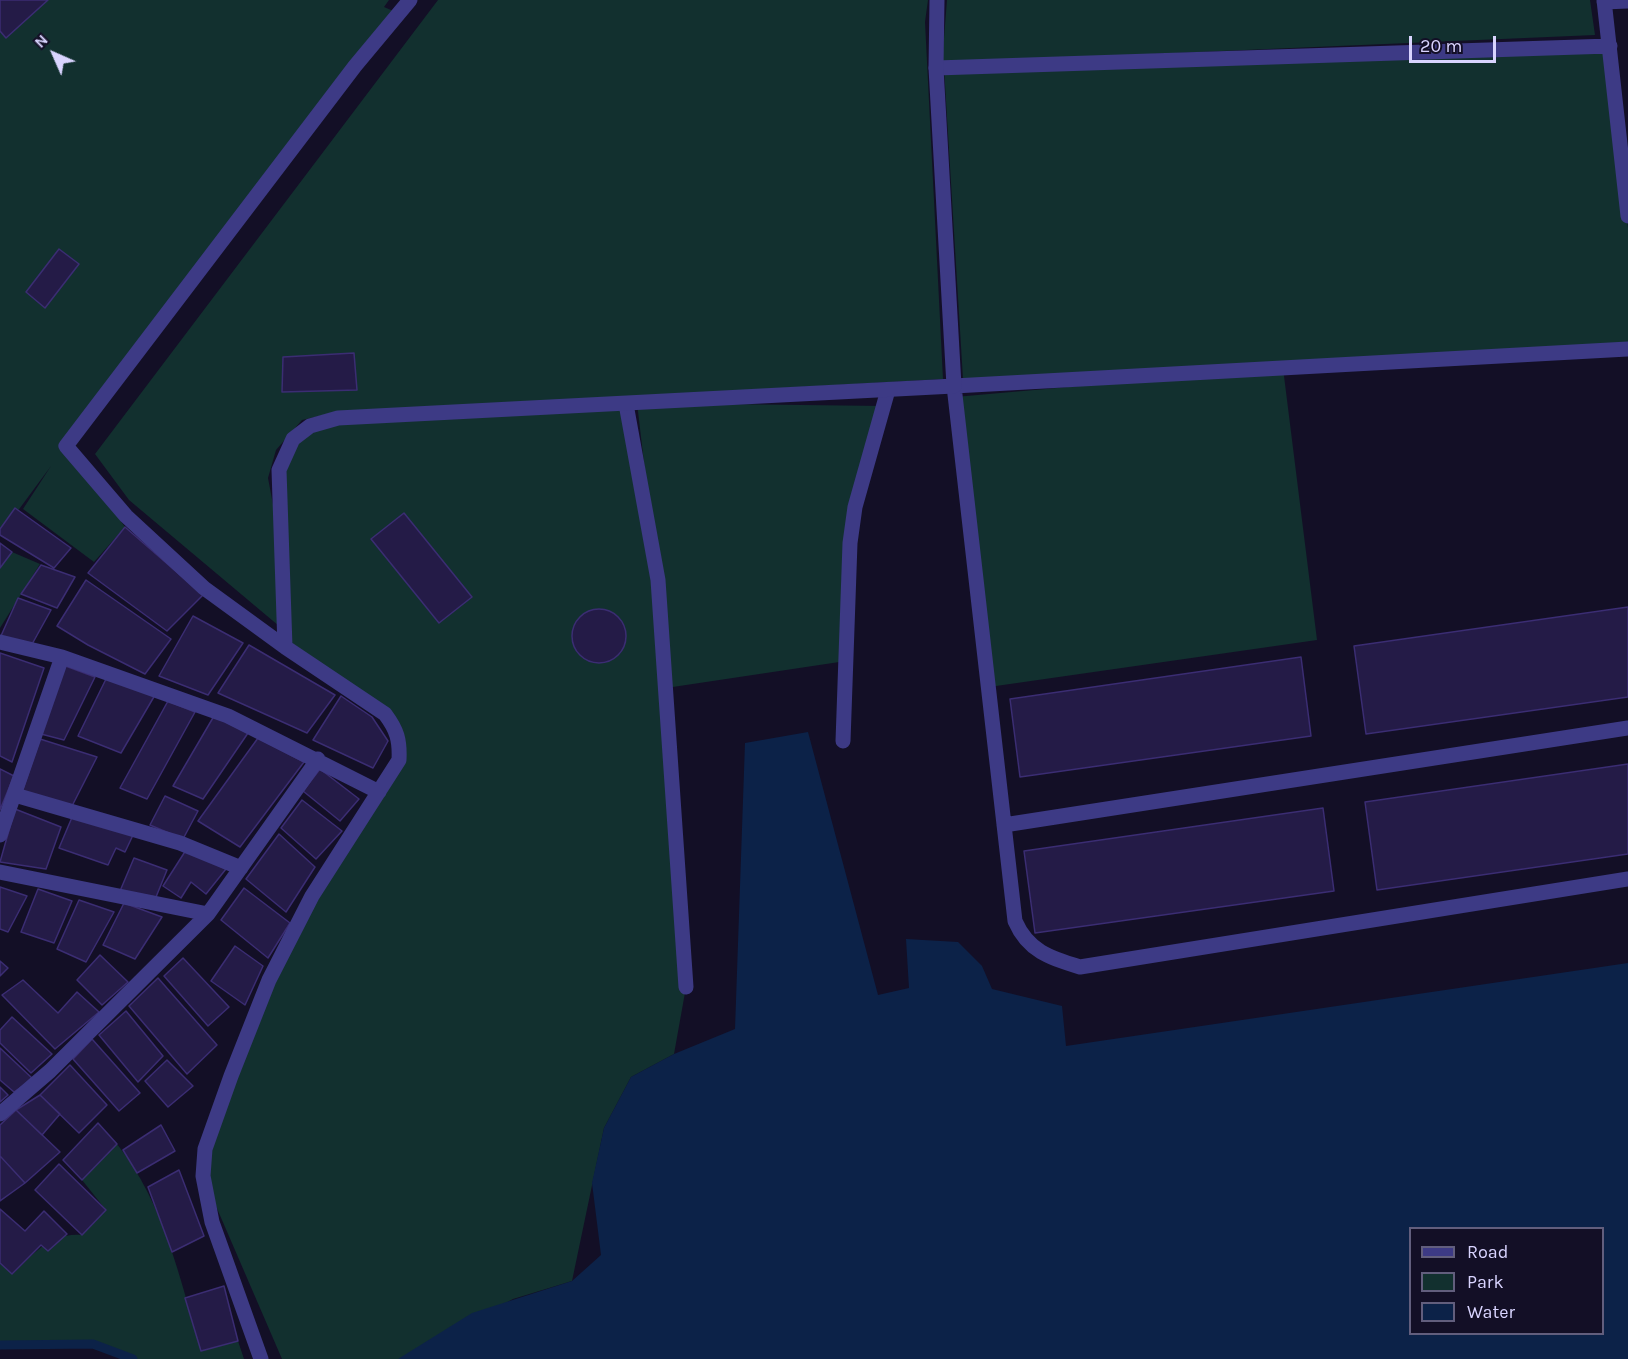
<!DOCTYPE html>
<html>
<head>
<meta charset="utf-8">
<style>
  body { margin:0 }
  #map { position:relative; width:1628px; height:1359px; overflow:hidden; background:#130f26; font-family:Karla,sans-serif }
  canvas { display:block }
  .legend { position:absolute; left:1409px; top:1227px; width:195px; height:108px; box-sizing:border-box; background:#130f26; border:2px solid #625e7d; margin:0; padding:8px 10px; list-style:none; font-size:18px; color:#d9d4ff }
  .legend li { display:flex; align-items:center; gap:12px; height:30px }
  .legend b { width:30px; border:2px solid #625e7d }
  .north { position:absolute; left:24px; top:24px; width:60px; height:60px; -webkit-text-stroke:4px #130f26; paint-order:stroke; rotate:315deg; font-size:16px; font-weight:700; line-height:24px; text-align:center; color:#d9d4ff }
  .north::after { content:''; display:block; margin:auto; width:21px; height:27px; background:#d9d4ff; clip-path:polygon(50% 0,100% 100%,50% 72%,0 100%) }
  .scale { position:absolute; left:1409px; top:36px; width:87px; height:27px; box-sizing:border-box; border:3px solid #d9d4ff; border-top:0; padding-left:8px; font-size:18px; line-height:21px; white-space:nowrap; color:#d9d4ff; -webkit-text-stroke:4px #130f26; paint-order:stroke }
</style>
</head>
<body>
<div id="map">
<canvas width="1628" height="1359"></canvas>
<ul class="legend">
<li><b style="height:8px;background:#3d3a85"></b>Road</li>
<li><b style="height:16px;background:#12302f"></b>Park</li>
<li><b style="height:16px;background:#0c2248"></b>Water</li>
</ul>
<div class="north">N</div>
<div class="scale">20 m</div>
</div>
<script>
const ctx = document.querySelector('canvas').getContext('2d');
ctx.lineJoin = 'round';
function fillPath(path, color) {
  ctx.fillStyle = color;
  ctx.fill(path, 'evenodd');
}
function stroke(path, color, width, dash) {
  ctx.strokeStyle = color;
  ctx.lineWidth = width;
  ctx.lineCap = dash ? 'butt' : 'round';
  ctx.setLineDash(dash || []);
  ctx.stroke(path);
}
fillPath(new Path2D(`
  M0,0h389l-5,7 14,6 -332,433 59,81 -31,35 -71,-53 28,-43 -51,69z
  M438,0h490l-3,22 18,357 -615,35 -26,6 -26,30 -8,28 7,37 4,111 -150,-126 -34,-46z
  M947,0h643l5,35 -653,28z
  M1607,50l21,178v117l-665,34 -19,-311z
  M1283,368l34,272 -328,47 -34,-290z
  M637,403l247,3 -29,101 -9,154 -180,27 20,299 -12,67 -43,23 -27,51 -32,153 -59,18 -113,60h-118l-79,-183 66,-196 122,-208 9,-31 -15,-27 -100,-67 -6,-177 31,-44 316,-22 30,161z
  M12,552l28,12 -40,64v-60z
  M117,1144c47,59 63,135 84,206l37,-9 6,18h-111l-40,-15 -93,1v-81l13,10c20,-20 38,-42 69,-39l24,-25 -24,-30z`), '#12302f');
fillPath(new Path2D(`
  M808,732l70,263 31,-7 -3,-49 52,3 24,24 10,23 70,17 4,40 562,-83v396h-1230l74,-46 100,-32 29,-26 -9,-72 12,-55 27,-51 43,-23 61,-25 10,-286zM1410,1228h192v106h-192z`), '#0c2248');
stroke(new Path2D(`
  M0,1345l93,-1 40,15`), '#0c2248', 9);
const building = new Path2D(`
  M0,0h48l-42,38 -6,-7z
  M59,249l20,15 -34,44 -19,-16z
  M354,353l3,37 -75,2 1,-35z
  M15,508l56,40 -17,20 -54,-33v-6z
  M404,513l68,84 -33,26 -68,-84z
  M125,527l78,68 -36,36 -79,-58z
  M0,543l12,9 -12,16z
  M41,565l34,12 -18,31 -36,-14z
  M86,580l85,59 -26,35 -57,-29 -31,-19z
  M18,598l33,12 -20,36 -31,-8z
  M1628,607v90l-262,37 -12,-88z
  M572 636a27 27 0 1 1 54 0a27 27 0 1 1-54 0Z
  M193,616l50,27 -35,52 -49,-19z
  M249,645l86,50 -28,38 -89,-40z
  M0,653l44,15 -32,94 -12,-6z
  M1301,657l10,79 -291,41 -10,-78z
  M63,665l32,12 -31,63 -23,-6z
  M106,679l49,16 -34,58 -43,-17z
  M341,696l31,21 16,24 -15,27 -60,-28z
  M168,701l27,11 -48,87 -27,-11z
  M214,716l34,17 -45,66 -30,-13z
  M258,738l46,24 -64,85 -42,-26z
  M40,739l57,18 -26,51 -49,-16z
  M1628,764v90l-251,36 -12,-88z
  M0,769l14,7 -14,34z
  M320,769l39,30 -19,22 -37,-30z
  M165,796l33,15 -15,28 -33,-14z
  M302,800l40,31 -26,28 -35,-31z
  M1323,808l11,83 -299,42 -11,-82z
  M15,809l46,18 -15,42 -46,-7z
  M73,815l61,18 -9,19 -9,-4 -8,17 -49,-17z
  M279,834l36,33 -29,45 -40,-33z
  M186,850l40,19 -20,25 -15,-12 -10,16 -18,-12z
  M134,858l33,12 -11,27 -36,-6z
  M0,887l27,9 -19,36 -8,-3z
  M244,888l46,35 -22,35 -47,-38z
  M38,889l34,12 -18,42 -33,-11z
  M79,900l35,12 -28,50 -29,-13z
  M124,903l38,14 -27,42 -32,-14z
  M235,946l28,20 -18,39 -34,-24z
  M100,955l28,27 -26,23 -25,-25z
  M183,958l46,49 -21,19 -44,-50z
  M0,961l8,7 -8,8z
  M158,978l59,67 -30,29 -58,-68z
  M23,980l35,33 19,-21 22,20 -44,37 -53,-54z
  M126,1011l37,45 -25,26 -39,-47z
  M12,1017l40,37 -21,19 -31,-30v-13z
  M92,1039l48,54 -21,18 -46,-52z
  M0,1048l33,31 -19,13 -14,-12z
  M167,1060l26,26 -25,21 -23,-26z
  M70,1065l37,40 -28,28 -39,-38z
  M0,1087l8,8 -8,7z
  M40,1095l20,19 -18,21 -26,-25z
  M16,1110l44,42 -35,31 -25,-27v-31z
  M98,1123l19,21 -35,36 -19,-20z
  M161,1125l14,26 -38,22 -14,-23z
  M0,1156l25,27 -25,18z
  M59,1164l47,46 -24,25 -47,-45z
  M179,1170l25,66 -32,16 -24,-65z
  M0,1209l25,22 19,-20 23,23 -19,17 -7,-6 -29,29 -12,-11z
  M224,1286l14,55 -37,10 -16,-53z`);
fillPath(building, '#241b47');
stroke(building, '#3b2d73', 1.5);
stroke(new Path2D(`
  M1604,0l24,216
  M1604,2l24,-1
  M936,68l674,-22
  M1628,349l-674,37 61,535c13,30 35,37 65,46l548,-88
  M626,404l32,176 28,407
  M843,741l7,-198 5,-36 33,-117
  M1004,825l624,-97`), '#3d3a85', 15);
stroke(new Path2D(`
  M0,642l62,15 166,59 151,76
  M285,647l-6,-177 14,-31 17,-13 28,-8 616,-32 -18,-318 1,-68
  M15,795l165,48 61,25
  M0,835l62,-178
  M0,872l208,42
  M0,1114l50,-43 158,-157 110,-155
  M261,1359l-49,-137 -9,-46 2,-27 26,-73 38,-96 43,-84 87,-136c1,-20 -2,-30 -14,-46l-100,-67 -81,-59 -78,-72 -60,-70 289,-380 55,-66`), '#3d3a85', 15);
</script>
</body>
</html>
